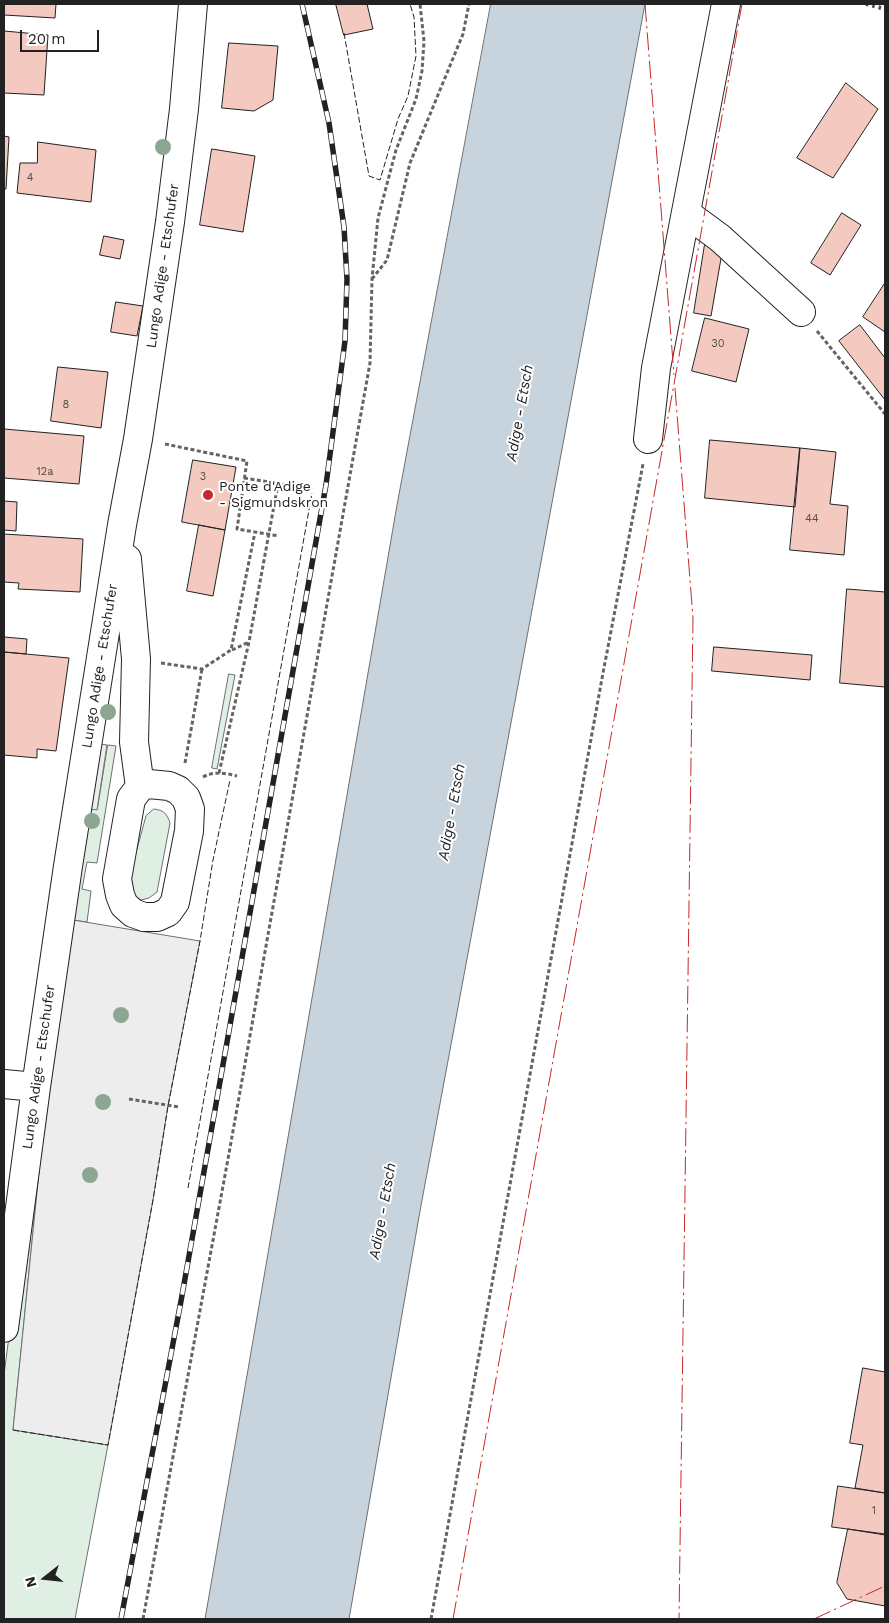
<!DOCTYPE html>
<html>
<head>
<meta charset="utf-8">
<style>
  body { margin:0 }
  #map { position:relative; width:889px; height:1623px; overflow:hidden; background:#fff; font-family:"Work Sans",sans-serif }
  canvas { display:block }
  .frame { position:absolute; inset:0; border:5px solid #222; pointer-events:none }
  .north { position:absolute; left:20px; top:1553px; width:50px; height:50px; -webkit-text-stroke:4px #fff; paint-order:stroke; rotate:254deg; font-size:14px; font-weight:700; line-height:20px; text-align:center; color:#222 }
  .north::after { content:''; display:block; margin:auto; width:18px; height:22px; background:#222; clip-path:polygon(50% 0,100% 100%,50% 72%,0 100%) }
  .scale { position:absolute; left:20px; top:30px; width:79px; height:22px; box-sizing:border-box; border:2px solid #222; border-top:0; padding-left:6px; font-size:15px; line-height:18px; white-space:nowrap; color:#222; -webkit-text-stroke:4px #fff; paint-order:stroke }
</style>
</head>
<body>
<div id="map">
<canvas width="889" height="1623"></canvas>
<div class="frame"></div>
<div class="north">N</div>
<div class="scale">20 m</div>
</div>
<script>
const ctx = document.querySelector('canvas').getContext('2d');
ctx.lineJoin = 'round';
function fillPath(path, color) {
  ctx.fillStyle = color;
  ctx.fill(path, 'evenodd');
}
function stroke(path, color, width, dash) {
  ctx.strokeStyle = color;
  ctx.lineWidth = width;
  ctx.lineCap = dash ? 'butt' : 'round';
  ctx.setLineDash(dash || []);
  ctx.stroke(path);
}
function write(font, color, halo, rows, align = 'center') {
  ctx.font = font + ' "Work Sans",sans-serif';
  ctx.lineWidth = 4;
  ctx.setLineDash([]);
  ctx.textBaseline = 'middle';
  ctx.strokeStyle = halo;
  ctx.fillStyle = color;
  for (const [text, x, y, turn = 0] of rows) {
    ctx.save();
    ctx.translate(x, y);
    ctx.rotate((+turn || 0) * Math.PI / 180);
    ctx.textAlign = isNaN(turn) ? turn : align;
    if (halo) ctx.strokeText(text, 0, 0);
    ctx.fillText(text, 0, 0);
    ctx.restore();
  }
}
const green = new Path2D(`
  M229,674l6,1 -18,94 -5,-1z
  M108,745l8,1 -19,117 -10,-1 -5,27 9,2 -4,31 -14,-2 -33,242 -27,268 95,15 -33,174h-71v-244l35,-273 43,-294 15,1z
  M154,809c10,1 13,5 16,14l-13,69 -8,6 -8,2 -9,-5 -4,-13 18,-66z`);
fillPath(green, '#e0efe3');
stroke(green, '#6f6f6f', 1);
const parking = new Path2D(`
  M94,743l13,2 -10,65 -14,-2z
  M73,920l127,21 -32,165 -15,94 -45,245 -95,-15 27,-268z`);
fillPath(parking, '#ededed');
stroke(parking, '#6f6f6f', 1);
const water = new Path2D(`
  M491,4h154l-225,1207 -71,408h-144l192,-1114z`);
fillPath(water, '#c7d3dd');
stroke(water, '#6f6f6f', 1);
const building = new Path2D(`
  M4,4h52l-1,14 -51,-3z
  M336,4h31l6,25 -29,6z
  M4,31l44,4 -4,60 -40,-2z
  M229,43l49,3 -5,54 -19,11 -32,-3z
  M846,83l32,26 -45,69 -36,-20z
  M4,136l5,1 -3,52h-2z
  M38,142l58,8 -5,52 -74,-9 3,-30h17z
  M212,149l43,7 -12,76 -43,-7z
  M842,213l19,12 -31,50 -19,-12z
  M104,236l20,4 -4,19 -20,-4z
  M705,244l18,3 -12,69 -17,-3z
  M885,283v49l-22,-15z
  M116,302l27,4 -6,30 -26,-4z
  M705,318l44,11 -13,53 -44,-11z
  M860,325l25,33v42l-46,-59z
  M58,367l50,5 -7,56 -50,-7z
  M4,429l80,7 -5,48 -75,-6z
  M710,440l90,8 -5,59 -90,-9z
  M800,448l36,4 -6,52 18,2 -4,49 -54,-5z
  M193,460l43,7 -11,63 -43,-8z
  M4,501l13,1 -1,29 -12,-1z
  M199,525l26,5 -12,66 -26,-5z
  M4,534l79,5 -3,53 -62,-3 1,-6 -15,-1z
  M847,589l38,3v95l-45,-4z
  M4,637l23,2 -1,15 -22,-2z
  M714,647l98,8 -2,25 -98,-9z
  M4,652l65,6 -13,93 -19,-2v9l-33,-3z
  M863,1368l22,4v121l-30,-5 8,-43 -13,-2z
  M838,1486l47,7v41l-53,-7z
  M848,1529l37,6v71l-38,-7 -10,-16z`);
fillPath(building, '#f3c9c0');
stroke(building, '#222', 1);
const minor = new Path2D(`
  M686,213l34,25 81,74
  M648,439l8,-71 70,-364
  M127,559l9,100 -2,83 6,45
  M149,784l20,2 9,4 8,8 4,11 -1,22 -14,71 -7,10 -11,5h-13l-11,-4 -9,-8 -4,-10 -3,-16 14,-80 9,-12z
  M4,1084l32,3
  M4,1328l32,-241 32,-221 54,-341 16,-86 32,-217 14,-113 9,-105`);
stroke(minor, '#222', 30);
stroke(new Path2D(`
  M372,279l15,-19 23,-97 53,-129 6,-30
  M817,331l68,83
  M165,444l82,17 -10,68 42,7
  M244,478l44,7
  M232,650l17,-8
  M161,663l41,6 29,-19 24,-118
  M185,763l17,-94
  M219,773l30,-131 29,-158
  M203,777c11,-6 22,-4 34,-1
  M129,1099l50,8
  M143,1619l85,-460 142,-796 2,-84 6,-61 18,-68 20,-51 6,-28 2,-30 -4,-37
  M431,1619l172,-946 40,-209`), '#646464', 3, [4, 2.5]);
stroke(minor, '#fff', 28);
const rail = new Path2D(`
  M121,1619l60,-318 145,-816 19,-144 2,-62 -3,-52 -15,-104 -27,-119`);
stroke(rail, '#222', 5.5);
stroke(rail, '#fff', 4, [11]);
stroke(new Path2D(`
  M866,4l19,5`), '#2f5e38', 4, [2.5, 4]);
stroke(new Path2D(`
  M344,33l25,143 11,4 18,-61 10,-23 8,-40 -2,-39 -4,-13
  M188,1188l124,-695
  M13,1430l95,15 45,-245 15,-94 32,-165 13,-81 17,-80`), '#222', 1, [6, 2.5]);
stroke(new Path2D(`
  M645,4l29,371
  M675,388l18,230 -14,1001
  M453,1619l289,-1615
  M814,1619l71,-33`), '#c62828', 1, [18, 4, 2.5, 4]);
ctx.fillStyle = '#8da692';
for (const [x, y] of [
  [163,147],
  [108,712],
  [92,821],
  [121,1015],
  [103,1102],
  [90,1175]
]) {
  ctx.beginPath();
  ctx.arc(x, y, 8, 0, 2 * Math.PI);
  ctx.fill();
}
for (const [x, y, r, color] of [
  [208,495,6,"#c62828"]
]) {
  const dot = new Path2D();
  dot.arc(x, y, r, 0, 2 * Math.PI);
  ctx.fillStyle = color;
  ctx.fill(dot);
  stroke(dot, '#fff', 2);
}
write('11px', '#564c4a', null, [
  ["4",30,178],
  ["30",718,344],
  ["8",66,405],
  ["12a",45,472],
  ["3",203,477],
  ["44",812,519],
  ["1",874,1511]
]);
write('14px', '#222', '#fff', [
  ["Lungo Adige - Etschufer",163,266,-82],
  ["Lungo Adige - Etschufer",100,666,-81],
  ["Lungo Adige - Etschufer",39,1067,-82]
]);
write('14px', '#222', '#fff', [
  ["Ponte d'Adige",219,487],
  ["- Sigmundskron",219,503]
], 'left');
write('italic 15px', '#222', '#fff', [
  ["Adige - Etsch",520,413,-80],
  ["Adige - Etsch",452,812,-80],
  ["Adige - Etsch",383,1211,-80]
]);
</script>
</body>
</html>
